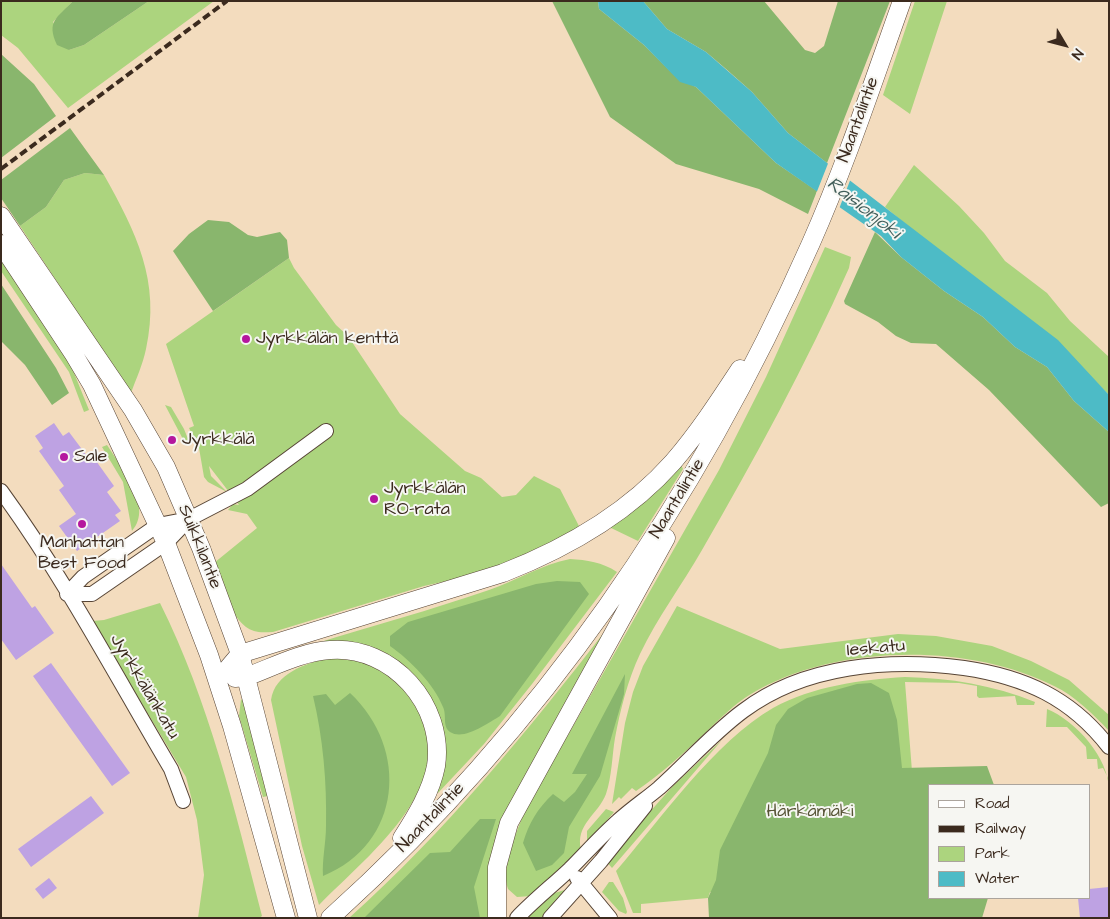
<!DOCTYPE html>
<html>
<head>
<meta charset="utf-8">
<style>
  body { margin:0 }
  #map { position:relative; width:1110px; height:919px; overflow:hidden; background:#f3dcbe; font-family:"Architects Daughter",sans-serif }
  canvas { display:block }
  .frame { position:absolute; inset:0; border:2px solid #3b2a1e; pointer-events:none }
  .legend { position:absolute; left:928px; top:784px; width:162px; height:115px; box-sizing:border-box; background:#f6f6f2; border:1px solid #aba49d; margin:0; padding:6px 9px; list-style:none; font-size:15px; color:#3b2a1e }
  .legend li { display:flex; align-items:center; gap:10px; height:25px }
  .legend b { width:25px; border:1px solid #aba49d }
  .north { position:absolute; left:1040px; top:20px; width:50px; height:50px; -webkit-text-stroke:4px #f6f6f2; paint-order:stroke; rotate:127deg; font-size:14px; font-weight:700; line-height:20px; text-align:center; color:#3b2a1e }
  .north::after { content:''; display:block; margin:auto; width:18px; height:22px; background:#3b2a1e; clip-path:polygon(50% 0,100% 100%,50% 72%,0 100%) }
</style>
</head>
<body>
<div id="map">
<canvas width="1110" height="919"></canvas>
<div class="frame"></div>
<ul class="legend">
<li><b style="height:6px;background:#fff"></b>Road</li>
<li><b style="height:6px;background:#3b2a1e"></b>Railway</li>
<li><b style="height:14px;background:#acd47e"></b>Park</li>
<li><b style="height:14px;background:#4dbbc6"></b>Water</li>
</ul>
<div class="north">N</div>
</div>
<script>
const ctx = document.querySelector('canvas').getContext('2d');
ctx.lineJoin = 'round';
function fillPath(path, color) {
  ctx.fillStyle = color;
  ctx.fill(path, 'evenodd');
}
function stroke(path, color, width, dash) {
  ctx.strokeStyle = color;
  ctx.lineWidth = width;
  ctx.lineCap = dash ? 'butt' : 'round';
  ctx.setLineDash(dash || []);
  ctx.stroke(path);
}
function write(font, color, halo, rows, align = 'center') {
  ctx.font = font + ' "Architects Daughter",sans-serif';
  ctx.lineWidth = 4;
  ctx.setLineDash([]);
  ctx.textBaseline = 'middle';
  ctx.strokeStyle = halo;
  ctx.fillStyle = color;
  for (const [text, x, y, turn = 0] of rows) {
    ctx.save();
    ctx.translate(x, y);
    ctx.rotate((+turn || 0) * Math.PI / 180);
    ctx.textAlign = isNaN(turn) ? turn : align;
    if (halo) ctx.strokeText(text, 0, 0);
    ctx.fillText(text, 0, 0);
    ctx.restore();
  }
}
fillPath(new Path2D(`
  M1,1h72l-20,21 16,28 15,-5 65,-44h65l-146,107 -50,-60 -17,-13z
  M915,1h32l-37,113 -27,-19z
  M914,165l45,41 25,27 21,28 42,32 23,28 39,36v38l-18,-18 -206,-170z
  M85,173l19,2c32,57 57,106 42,174 -3,15 -10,30 -15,44l-111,-167 26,-19 18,-27z
  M825,247l26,10 -2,11c-43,97 -94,190 -147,282 -20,35 -45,68 -62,104 -12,25 -20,57 -25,84 -3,18 -3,38 -9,56 -8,21 -31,30 -25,56l-50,46 -14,1 -9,-8c-8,-21 10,-62 19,-82l192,-337 47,-93z
  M289,258l5,10 42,57 12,11 52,78 65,57 16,7 21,19 14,-2 18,-19 26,13 20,39 -30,20 -72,26 -54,12 -151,46c-6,0 -13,1 -19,-1 -24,-8 -31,-47 -40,-68l43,-35 -10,-14 -19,-4 5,-6 6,1 -30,-39 2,10 16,16 -19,-10 -4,-5 -5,-29 -10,-20 5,-2 -28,-82z
  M1,259l69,104 19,47 -5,2 -15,-40 -68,-101z
  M165,405l6,2 13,22 6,15 -5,-1z
  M107,445c14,22 47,61 25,86l-9,-49 -21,-35z
  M681,465l2,4 -45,72 -29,-14z
  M570,559c17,1 32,3 47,13l-85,112 -48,60 -46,49 -2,-2 4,-20 -32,-101c-31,-29 -53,-28 -94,-26 58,-18 117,-34 175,-54 27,-9 53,-26 81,-31z
  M160,603c49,98 75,207 102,313l-3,2h-61l6,-43 -7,-55 -11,-43 -94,-156 12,-1z
  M677,606l103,43 118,-15 38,2 56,10 39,15 38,19 40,35v16c-16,-17 -34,-35 -55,-45 -86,-44 -221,-42 -303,8 -17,10 -32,26 -46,39 -22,21 -44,41 -69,58l-4,-3 -11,11 -2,-2 -7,7 13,-81 8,-31 10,-26z
  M606,630l-93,169 -23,119h-141c96,-86 178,-186 257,-288z
  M328,658c22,2 48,2 65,18 7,6 11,15 17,22 60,80 -39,154 -91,207l-17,-59 -31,-146c4,-27 34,-36 57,-42z
  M905,677c45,1 88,8 130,25l-1,3h-17l-2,-9 -36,2 -2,-2v-10l-18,-3 -54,-1 8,102 16,114 34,20 -253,-26 -2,6 -67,6v9h-8l-17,-42c44,-51 99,-130 157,-163 40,-22 87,-28 132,-31z
  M241,699l2,2 25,95 -5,1 -24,-81z
  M1047,709c29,12 62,49 62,81l-1,-12 -5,-10 -5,1 -1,-10h-10l-1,-12 -19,-20h-21z
  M722,740l-110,128 -6,-7 66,-74z
  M606,809l8,3 -27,32v-13z
  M609,882h4l10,16 4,14 -1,2 -7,-3 -17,-19z
  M568,889l-24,29h-20l27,-24z`), '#acd47e');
fillPath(new Path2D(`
  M73,1h76l-65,44 -15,5 -12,-5c-11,-24 0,-27 16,-44z
  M552,1h46l1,8 45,36 32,32 20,10 80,76 41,28 -9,23 -49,-25 -83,-25 -66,-47z
  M643,1h121l41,49 10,3 9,-7 14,-45h52l-63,162 -39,-30 -36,-41 -26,-23 -20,-17 -39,-23z
  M1,54l33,30 22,32 -55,42z
  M70,128l34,47 -19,-2 -21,7 -18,27 -26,19 -19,-28v-18z
  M208,220l21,2 19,13 9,2 23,-5 7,8 2,18 -76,53 -40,-60 16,-17z
  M875,232l26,25 43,34 39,26 32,30 32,20 27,34 35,31v71l-8,4 -112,-117 -53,-46 -25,-1 -15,-7 -18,-14 -33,-18 -1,-3z
  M1,284l55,84 13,25 -17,12 -27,-40 -24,-24z
  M557,581l23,1 9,12 -89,122c-12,7 -36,25 -50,16 -8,-6 -3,-17 -7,-25 -9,-23 -33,-47 -53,-61v-10l18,-14 128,-38z
  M625,674l-1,20 -24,82 -31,51 -5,26 -12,12 -16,6 -13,-28c6,-20 14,-34 30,-49l11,8 11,-10 12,-18h-15z
  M871,683l18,10 8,27 5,48 85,-2 7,19h-65v113h59l-6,20h-273l-1,-20 8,-18 4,-30 48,-97 8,-28 12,-16 19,-11 50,-14z
  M350,693c60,56 52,151 -27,183 -1,-17 3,-33 3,-50 1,-44 -3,-88 -13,-130l13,-2 9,11z
  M480,819h16l-22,68 6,31h-116l66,-65 20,-1z`), '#89b66d');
fillPath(new Path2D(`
  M598,1h45l24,28 39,23 46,40 36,41 270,207 51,55v37l-35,-31 -27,-34 -32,-20 -32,-30 -39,-26 -43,-34 -20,-21 -105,-73 -80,-76 -16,-5 -36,-37 -45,-36z`), '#4dbbc6');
fillPath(new Path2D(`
  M829,161l22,17 -12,31 -23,-15z`), '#f3dcbe');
fillPath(new Path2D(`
  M54,423l9,13 6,-4 21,28 4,-2 20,28 -7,6 14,19 -6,4 5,6 -43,30 -18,-25 17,-12 -17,-24 5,-4 -25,-35 4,-3 -8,-12z
  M1,564l31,44 3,-2 19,27 -38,27 -15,-21z
  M51,663l79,110 -18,13 -79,-110z
  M91,796l13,17 -73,54 -13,-18z
  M49,878l8,10 -14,11 -8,-10z
  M1109,887v31h-29l-2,-20h11v-9z`), '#bea2e3');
const minor = new Path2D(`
  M1,491c64,88 115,185 170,278l12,32
  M67,594l16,-17 75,-52 31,-6 58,-30 79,-58
  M67,594h25l74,-51 23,-24
  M577,878l33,40
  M517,918c16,-17 35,-32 53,-49 16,-16 31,-33 48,-48 13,-12 28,-22 41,-33 28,-25 53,-54 84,-77 61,-46 147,-53 221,-43 61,9 107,30 145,79
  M550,918l51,-57 44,-55`);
const major = new Path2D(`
  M1,216l132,194 33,57 35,81 39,106 68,264
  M1,244l72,109 19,32 74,158 43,112 23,71 54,192
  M235,678l11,-1c27,-10 55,-25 84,-27 62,-5 115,55 106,116 -5,26 -20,50 -34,72
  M218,680l22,-26 263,-81c64,-25 124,-59 170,-111 25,-29 46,-61 67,-93
  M330,918c212,-191 366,-415 481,-675 35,-79 62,-161 91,-242
  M497,918v-51l12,-44 157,-285`);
stroke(minor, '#574536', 16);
stroke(major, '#574536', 19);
stroke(minor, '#fff', 14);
stroke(major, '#fff', 18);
stroke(new Path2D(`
  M1,169l226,-168`), '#3b2a1e', 4, [8, 4]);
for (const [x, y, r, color] of [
  [246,339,5,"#b5179e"],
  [172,440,5,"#b5179e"],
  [64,457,5,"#b5179e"],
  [374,499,5,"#b5179e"],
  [82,524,5,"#b5179e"]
]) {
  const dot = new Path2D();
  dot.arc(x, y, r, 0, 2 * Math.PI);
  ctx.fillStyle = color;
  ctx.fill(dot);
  stroke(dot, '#f6f6f2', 2);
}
write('18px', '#3b2a1e', '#f6f6f2', [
  ["Naantalintie",859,120,-70],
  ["Naantalintie",678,499,-59],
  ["Suikkilantie",199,547,68],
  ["Ieskatu",876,649,-5],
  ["Jyrkkälänkatu",144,687,59],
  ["Naantalintie",431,818,-46]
]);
write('18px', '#3b2a1e', '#f6f6f2', [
  ["Jyrkkälän kenttä",256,339],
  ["Jyrkkälä",182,440],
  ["Sale",74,457],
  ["Jyrkkälän",384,489],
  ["RO-rata",384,510],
  ["Manhattan",82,543,"center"],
  ["Best Food",82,564,"center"]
], 'left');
write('18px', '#575436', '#f6f6f2', [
  ["Härkämäki",810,812]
]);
write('italic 19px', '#415d59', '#f6f6f2', [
  ["Raisionjoki",863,209,38]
]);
</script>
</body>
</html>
